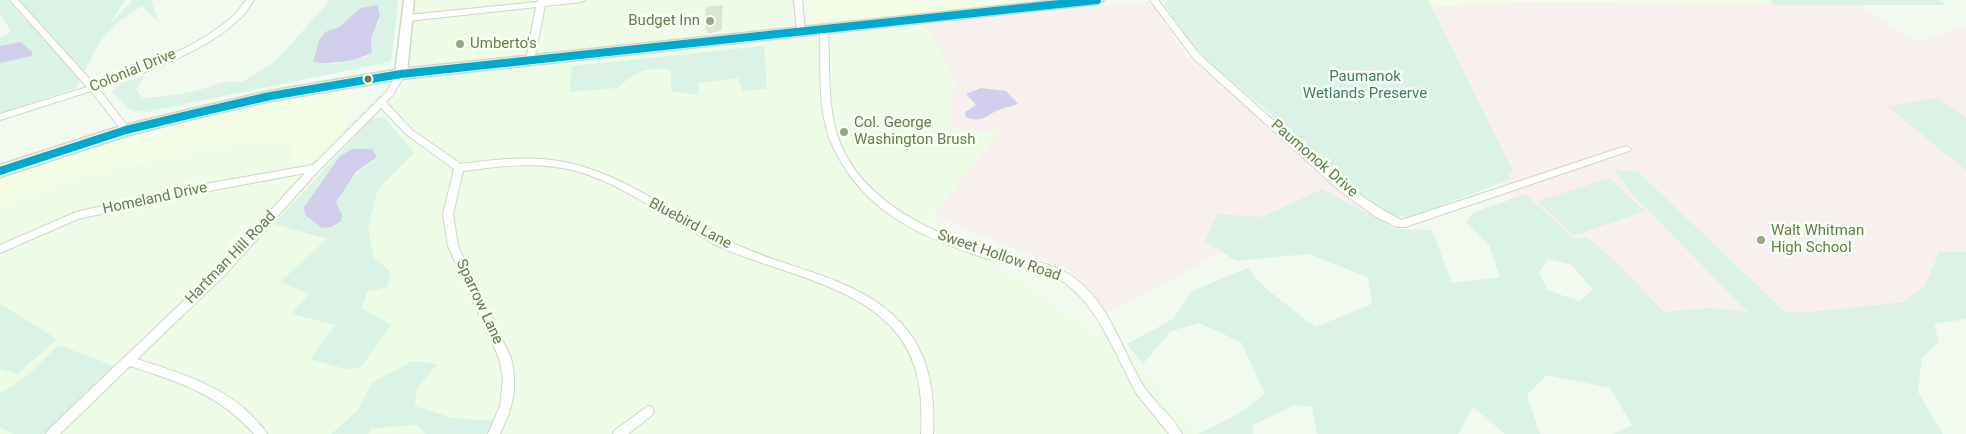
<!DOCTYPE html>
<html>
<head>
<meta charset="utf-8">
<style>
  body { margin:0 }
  canvas { display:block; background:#f2faef }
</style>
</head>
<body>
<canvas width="1966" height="434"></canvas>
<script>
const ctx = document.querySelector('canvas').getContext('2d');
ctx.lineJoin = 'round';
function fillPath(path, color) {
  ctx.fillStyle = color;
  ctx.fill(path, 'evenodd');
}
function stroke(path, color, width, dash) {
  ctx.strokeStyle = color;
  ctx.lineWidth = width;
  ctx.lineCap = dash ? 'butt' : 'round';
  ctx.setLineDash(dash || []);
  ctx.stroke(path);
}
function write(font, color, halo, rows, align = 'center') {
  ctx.font = font + ' Roboto,sans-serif';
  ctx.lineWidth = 5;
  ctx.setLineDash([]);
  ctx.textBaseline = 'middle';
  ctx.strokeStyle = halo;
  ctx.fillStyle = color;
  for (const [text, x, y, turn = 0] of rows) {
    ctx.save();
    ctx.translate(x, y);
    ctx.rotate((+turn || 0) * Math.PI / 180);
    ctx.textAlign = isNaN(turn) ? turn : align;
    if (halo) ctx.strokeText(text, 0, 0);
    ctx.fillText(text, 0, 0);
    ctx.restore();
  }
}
fillPath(new Path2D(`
  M413,0h394l2,23 -399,44z
  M925,25l24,40 9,25 7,42 39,-3 -75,88 207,147 64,70h-1200v-225l66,-28 99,-23 84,-16v4l44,-8 -1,27 38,-7 39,-40 30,-21 9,-13 13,-7z`), '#eefbe6');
fillPath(new Path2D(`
  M811,0h241l-238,25z
  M1416,0h353l5,5 -353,1z
  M351,88l-5,37 -3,9 -24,26 -27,5v-27l-44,8 1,-4 -84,16 -99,23 -66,28v-33l35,-13 121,-36 95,-22z`), '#f3fce6');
fillPath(new Path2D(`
  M1150,1l38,56 89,71 101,87 39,70 -27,12 -81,-70 -31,-5 -174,93 -34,-44 -131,-54 -3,-3 2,-5 65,-80 -38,3v-5h-13l-1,-35 7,-3 -9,-24 -24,-40z
  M1521,2l338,2 55,38 52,-15v275l-249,100 -222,-224 -63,-171z`), '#f7f0ee');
fillPath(new Path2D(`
  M0,0h125l-16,25 24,-25h18l8,23 -17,-17 -24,16 -17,18 -25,48 -76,26v-76l11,-7 -11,-18z
  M330,0h68l-6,57 -3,5 -243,50 -15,-2 -19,-18 6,-8 27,-9 -9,14 7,9c18,-1 35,-3 52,-7 20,-5 25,-12 47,-9l35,-22zM378,5l2,3 -1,14 -8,17 1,14 -6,4 -33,7 -20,-5 6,-19 6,-8 14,-5 21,-19z
  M1168,0h260l85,171 -4,3 2,5 -102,39c-46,-5 -93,-63 -126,-93 -25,-23 -53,-44 -78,-67 -16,-16 -29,-35 -41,-54z
  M1769,0h169l9,5h-173z
  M764,46l3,43 -25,2 -4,-13 -39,5v12l-28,-4v-21c-23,-4 -37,1 -53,18l-49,4 3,-26z
  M1938,97l28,21v52l-78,-63z
  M384,117l30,36 -36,36 -10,40 6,29 17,14 -4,15 -20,5 -5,16 29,17 -30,42 -12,3 -39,-11 26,-34 -45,-11 18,-20 -29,-12 47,-43 -53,-15 98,-106zM352,149h20l3,11c-18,12 -29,23 -39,42l2,7 -22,15 -11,-9 -1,-8 36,-51z
  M1614,170l24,2 146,139 16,2 104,-11 21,-16 14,-34h27v67l-32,5 5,18 -17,16 -4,34 25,42h-330l19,-9 -22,-37 -63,-13 -20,20 13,39h-35l-32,-27 -15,27h-141l-5,-27 -17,-2 -42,20v9h-55l40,-20 27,-20 -24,-52 -42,-19 -28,8 -28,33 -16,-20 46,-25 19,-28 56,-23 16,19 51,40 57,-23 -4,-27 -60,-23 -72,7 -31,-20 12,-27 45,3 60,-28 74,40 36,1 20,53 48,-6 -11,-32 -23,-23 8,-10 52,-18 46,44h15l23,18 54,56 46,-4 38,4 -111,-113zM1548,259l24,6 21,25 -14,11 -32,-11 -8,-18z
  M1609,178l36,33 -72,25 -35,-35z
  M0,304l57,35 -40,35 -17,-5z
  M58,345l57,21 -69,68h-33l-13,-7v-35h3l24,-16z
  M412,361l25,3 -20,25 -2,17 37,12 43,3 -9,13h-61l-7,-9 -46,3 -4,6h-37l26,-23 15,-28z`), '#daf3e6');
fillPath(new Path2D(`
  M378,5l2,11 -9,23 1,14c-17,8 -39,12 -59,9l6,-22 6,-8 14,-5 21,-19z
  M21,42l12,11 -2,3 -31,7v-17z
  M981,88l25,3 12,13c-5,2 -13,3 -19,6 -14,5 -16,14 -33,7l-1,-5 11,-7 -10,-11z
  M352,149h20l5,8 -21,15 -20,30 6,13 -1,6 -10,6 -9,1 -17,-13 -1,-8 36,-51z`), '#d2cfec');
const building = new Path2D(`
  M722,6l-1,24 -13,3v-4l-2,1v-22z`);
fillPath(building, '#dce5d2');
stroke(building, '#dae3d1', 1);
const minor = new Path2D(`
  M10,0h8l76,84c46,-16 100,-34 137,-66 6,-5 10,-12 15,-18h8c-5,7 -10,16 -17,21 -32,31 -96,53 -138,68l30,39 2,2 -5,3 -3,-1 -32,-41 -91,29v-6l87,-27z
  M538,0h47l-4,2 -36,4 -11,54 -4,3 -4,-3 10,-53 -128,14 -4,-3 4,-3 129,-13z
  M794,0h8l3,31 -4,3 -4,-3z
  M1150,0h8l41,54 147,131 38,26 18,9 221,-73 3,-1 5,3 -2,2 -224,76h-8l-21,-10 -36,-26 -147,-133z
  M824,26l4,3c2,32 -1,67 7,98 16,67 88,103 148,122 29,9 64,10 90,28 36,25 49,74 71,110 11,16 30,30 38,47h-13l-33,-41c-19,-35 -38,-87 -71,-110 -25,-18 -58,-18 -86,-27 -54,-18 -106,-41 -136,-91 -7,-12 -14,-24 -17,-38 -8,-31 -5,-66 -6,-98z
  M401,71l4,3 -12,21 -7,7 26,28 49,34c36,-5 73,-9 109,-1 59,14 109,55 163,80 55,27 126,33 169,81 28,31 33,70 31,110h-12c2,-37 -1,-73 -26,-103 -42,-49 -122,-59 -179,-86 -46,-24 -90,-60 -140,-74 -37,-10 -76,-5 -113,0l-10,43 5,32 53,112c7,31 2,48 -11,76h-12l12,-28 3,-27 -4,-21 -51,-112 -5,-32 11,-45 -48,-35 -25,-26 -62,62 -95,106 -87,83c42,14 87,26 118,60 4,5 9,9 12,15h-13c-35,-40 -75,-52 -124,-68l-70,68h-14l2,-4 168,-160 89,-97 -123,23 -104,23 -78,34v-8l76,-33 106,-24 131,-23 74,-74 11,-19z
  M648,406l4,1 2,4 -2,4 -24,19h-15l2,-4z`);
const tertiary = new Path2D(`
  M404,0h10l-7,74 -6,4 -6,-4z`);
const primary = new Path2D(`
  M1059,0h45l-7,4 -696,75 -131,22 -78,18 -63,16 -129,42v-12l121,-39 71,-17 78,-18 131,-22z`);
stroke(minor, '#cfd7c8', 2);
stroke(tertiary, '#cfd7c8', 3);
stroke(primary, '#d0d9c8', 3);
fillPath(minor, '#fdfefd');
fillPath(tertiary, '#fdfefd');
fillPath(primary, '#ebf4e6');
stroke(new Path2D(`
  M0,171l126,-41 66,-16 78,-18 131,-22 696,-74`), '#00a9ce', 8);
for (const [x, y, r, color] of [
  [710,21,5,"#98a784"],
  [460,44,5,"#98a784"],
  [368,79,4.5,"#687b4b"],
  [844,132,5,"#98a784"],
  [1761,240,5,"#98a784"]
]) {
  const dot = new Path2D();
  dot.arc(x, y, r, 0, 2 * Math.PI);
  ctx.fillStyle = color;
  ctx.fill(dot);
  stroke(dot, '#f7fff2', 2);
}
write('15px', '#687b4b', '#f7fff2', [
  ["Budget Inn",700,21,"right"],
  ["Umberto's",470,44],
  ["Col. George",854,123],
  ["Washington Brush",854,140],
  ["Walt Whitman",1771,231],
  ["High School",1771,248]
], 'left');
write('15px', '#687b4b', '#f7fff2', [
  ["Colonial Drive",133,71,-22],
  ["Paumonok Drive",1314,159,41],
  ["Homeland Drive",155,199,-12],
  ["Bluebird Lane",690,224,28],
  ["Sweet Hollow Road",999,256,19],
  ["Hartman Hill Road",231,258,-46],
  ["Sparrow Lane",479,302,65]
]);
write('15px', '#3f7b6c', '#f7fff2', [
  ["Paumanok",1365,77],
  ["Wetlands Preserve",1365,94]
]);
</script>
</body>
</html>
